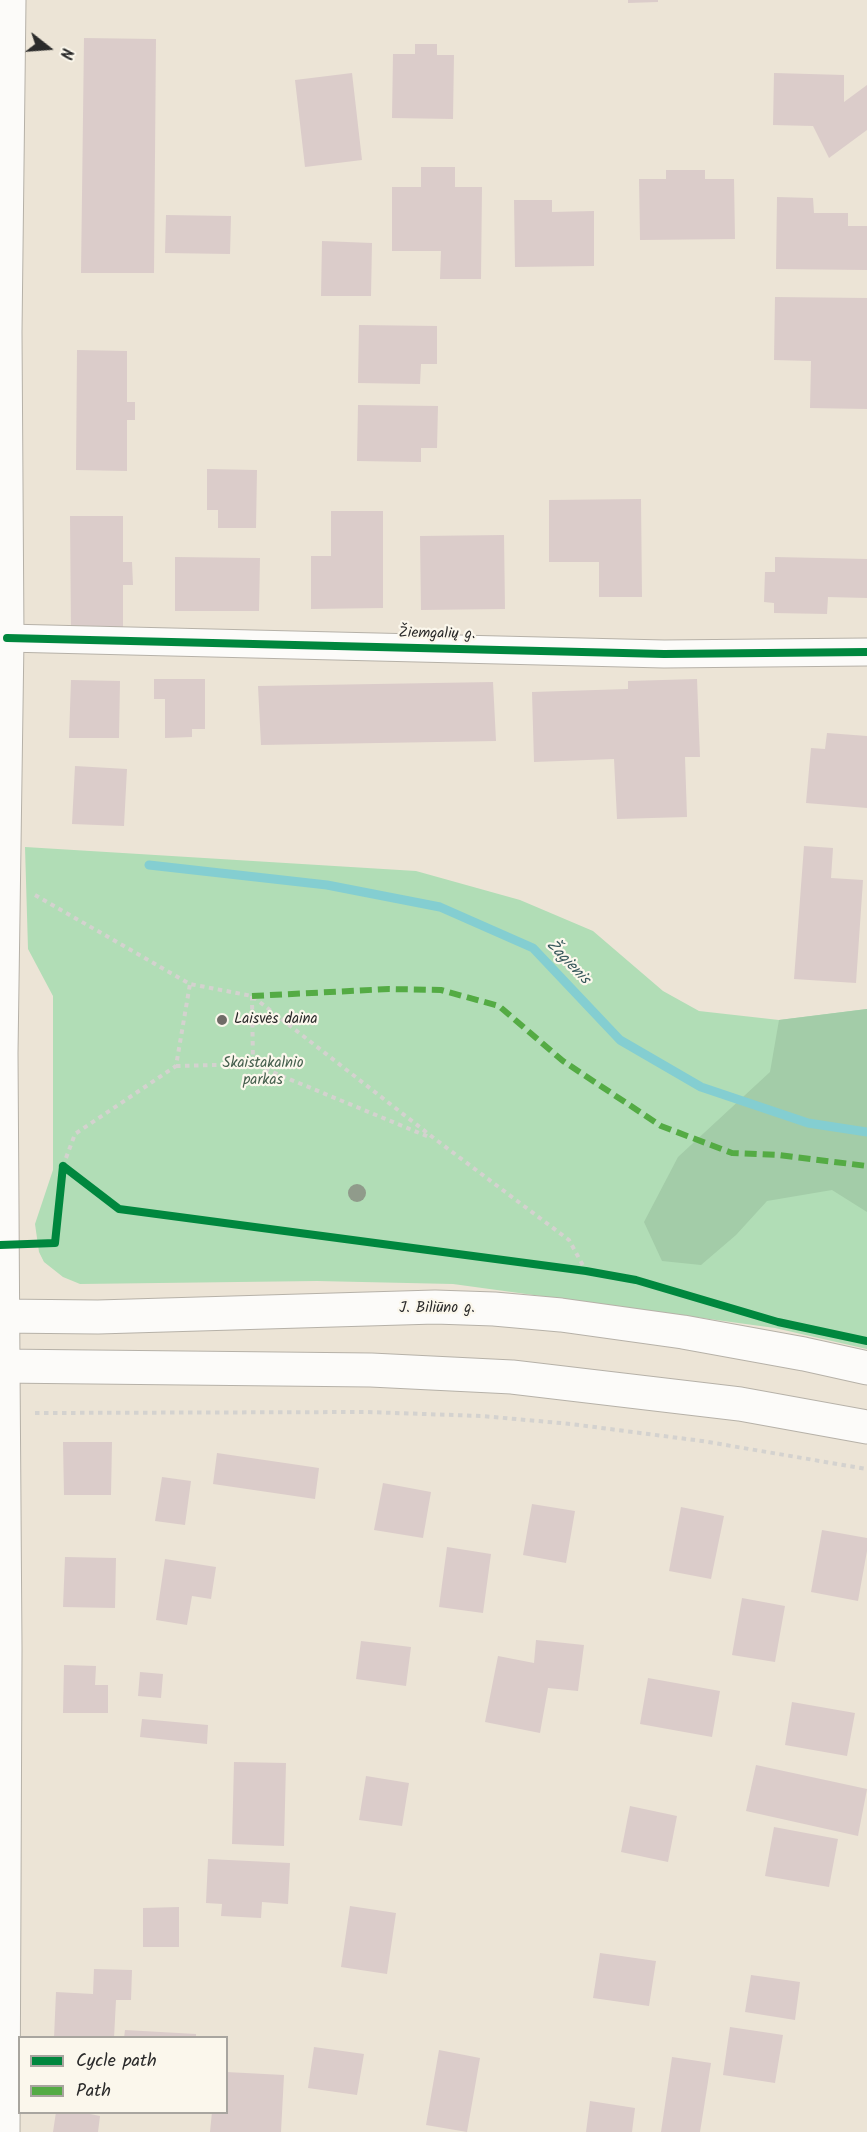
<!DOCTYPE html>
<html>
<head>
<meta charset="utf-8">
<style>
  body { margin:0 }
  #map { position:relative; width:867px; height:2132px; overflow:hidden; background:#ece4d6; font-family:Kalam,sans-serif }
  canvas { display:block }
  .legend { position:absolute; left:18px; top:2036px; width:210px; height:78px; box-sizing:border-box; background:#fbf7ec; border:2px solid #a8a59f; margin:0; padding:8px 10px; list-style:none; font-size:18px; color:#2b2b2b }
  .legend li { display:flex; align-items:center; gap:12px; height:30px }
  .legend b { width:30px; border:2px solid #a8a59f }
  .north { position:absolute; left:18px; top:18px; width:60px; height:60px; -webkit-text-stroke:4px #fbf7ec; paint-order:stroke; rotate:107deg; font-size:16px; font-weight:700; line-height:24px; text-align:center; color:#2b2b2b }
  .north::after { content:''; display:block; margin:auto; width:21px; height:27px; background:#2b2b2b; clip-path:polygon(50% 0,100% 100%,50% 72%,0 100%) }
</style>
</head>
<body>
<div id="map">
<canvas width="867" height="2132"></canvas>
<ul class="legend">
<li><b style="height:8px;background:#00873e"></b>Cycle path</li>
<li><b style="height:8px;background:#54ab44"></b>Path</li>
</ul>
<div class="north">N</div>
</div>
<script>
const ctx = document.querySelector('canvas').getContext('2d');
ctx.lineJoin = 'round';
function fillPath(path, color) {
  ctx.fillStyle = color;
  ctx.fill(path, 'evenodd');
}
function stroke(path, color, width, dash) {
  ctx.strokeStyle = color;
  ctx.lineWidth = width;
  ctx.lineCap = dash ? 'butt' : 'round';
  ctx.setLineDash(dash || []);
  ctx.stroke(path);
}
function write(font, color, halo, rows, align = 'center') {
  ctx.font = font + ' Kalam,sans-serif';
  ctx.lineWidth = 4.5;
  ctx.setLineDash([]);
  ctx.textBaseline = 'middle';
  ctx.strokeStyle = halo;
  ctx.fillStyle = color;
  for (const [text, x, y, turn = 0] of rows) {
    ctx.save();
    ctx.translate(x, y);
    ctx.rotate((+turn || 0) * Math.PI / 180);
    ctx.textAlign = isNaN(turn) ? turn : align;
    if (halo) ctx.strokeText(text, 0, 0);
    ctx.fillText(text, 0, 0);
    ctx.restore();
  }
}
fillPath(new Path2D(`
  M25,847l391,24 104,29 73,31 70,60 36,20 80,9 88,-11v340l-92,-21 -322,-44 -136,-3 -237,3 -17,-7 -19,-15 -5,-10 -4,-28 18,-54v-174l-25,-47z`), '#b1ddb6');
fillPath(new Path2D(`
  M867,1009v203l-35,-22 -65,11 -31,34 -35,30 -39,-4 -18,-39 34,-65 92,-85 9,-52z`), '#a3cca8');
stroke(new Path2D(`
  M149,865l178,20 113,22 93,41 87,92 81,47 107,36 59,9`), '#84ced1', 9);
fillPath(new Path2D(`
  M628,0h30v2l-30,1z
  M84,38l72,1 -2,234h-73z
  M415,44h22v11h17l-1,64 -61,-1 1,-64h22z
  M352,73l10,87 -57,7 -10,-87z
  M774,73l70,2v27l23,-17v45l-38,28 -16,-32 -40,-1z
  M421,167h34v20h27l-1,92h-41l1,-28h-49v-64h29z
  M666,170h39v9h29l1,60 -95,1 -1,-61h27z
  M777,197l36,1 1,15h34v13h19v44l-91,-1z
  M514,200h38v12l42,-1v55l-79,1z
  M166,215l65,1 -1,38 -65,-1z
  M322,241l50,2 -1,53h-50z
  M775,297l92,1v111l-57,-1 1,-47 -37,-1z
  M359,325l78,1v38h-16l-1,20 -62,-1z
  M77,350l50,1v51h8v18h-8v51l-51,-1z
  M358,405l80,1 -1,42h-16v14l-64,-1z
  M207,469l50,1 -1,58h-38v-18h-11z
  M641,499l1,98h-43v-35h-50v-62z
  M331,511h52v97l-72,1v-53h20z
  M70,516h53v46h9l1,23h-10v47h-52z
  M504,535l1,74 -84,1 -1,-74z
  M175,557l85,1 -1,53h-84z
  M775,557l92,2v39l-39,-1 -1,17 -53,-1v-10l-10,-1 1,-30h10z
  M154,679h51v50h-13v8l-27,1v-39h-11z
  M697,679l3,78h-15l2,60 -70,2 -3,-60 -80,3 -2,-70 96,-3v-8z
  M71,680l49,1 -1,57h-50z
  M493,682l3,59 -235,4 -3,-59z
  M827,733l40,3v72l-61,-5 5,-55 14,1z
  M75,766l52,3 -3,57 -52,-2z
  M804,846l29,2 -2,30 32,2 -7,103 -62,-4z
  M63,1442h49l-1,53h-47z
  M217,1453l102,15 -4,31 -102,-15z
  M162,1477l29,4 -6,44 -30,-4z
  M383,1483l48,9 -8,46 -49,-8z
  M532,1504l43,7 -9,52 -43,-8z
  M681,1507l43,9 -13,63 -42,-8z
  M822,1530l45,8v13l-9,50 -47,-9z
  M447,1547l44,7 -8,59 -44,-6z
  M65,1557l51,1 -1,50 -52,-1z
  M165,1559l51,8 -5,32 -19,-3 -5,29 -31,-5z
  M742,1598l43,8 -10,56 -43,-7z
  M536,1640l48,5 -6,46 -30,-3 -8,45 -55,-11 13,-66 36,7z
  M361,1641l50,6 -5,39 -50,-7z
  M64,1665l32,1 -1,19h13v28h-45z
  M140,1672l23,2 -2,24 -23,-2z
  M648,1678l72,13 -8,46 -72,-13z
  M792,1702l63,11 -8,43 -62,-11z
  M142,1719l66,6 -1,19 -67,-7z
  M234,1762l52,1 -2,83 -52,-2z
  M756,1765l111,24 -9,47 -112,-25z
  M366,1776l43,7 -7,43 -43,-6z
  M630,1806l47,10 -9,46 -47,-10z
  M774,1827l64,12 -9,48 -64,-11z
  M208,1859l82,4 -2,41 -26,-2 -1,16 -40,-2 1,-12 -16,-1z
  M350,1906l46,7 -9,61 -46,-7z
  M179,1907v40h-36v-39z
  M600,1953l56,8 -7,45 -56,-8z
  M94,1969l38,1 -1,30h-15l-2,38h-60l2,-46 37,2z
  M751,1975l49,7 -5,38 -50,-8z
  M730,2027l53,8 -8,48 -52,-8z
  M125,2030l71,4v4h-72z
  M314,2047l50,7 -7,41 -49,-7z
  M439,2050l41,8 -13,74 -41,-7z
  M672,2057l39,6 -11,69h-39z
  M226,2072l58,3 -3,57h-71l2,-20h14z
  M590,2101l45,7 -3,24h-46z
  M56,2112h24l20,4 -2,16h-45z`), '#dbccca');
const street = new Path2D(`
  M7,638l657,16 203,-2`);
const secondary = new Path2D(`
  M3,1366l2,283 -2,483`);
const primary = new Path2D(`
  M0,1316l98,1 337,-10 59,2 67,6 122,17 121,22 63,14
  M0,1366l371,4 141,7 228,27 127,23
  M3,1366l-2,-313 6,-415 -2,-306 4,-332`);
stroke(street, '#b6b1a8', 29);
stroke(secondary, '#b6b1a8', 35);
stroke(primary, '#b6b1a8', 35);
stroke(new Path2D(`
  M35,895l155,89 62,12 183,143 134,101 17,31
  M252,996l1,68
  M176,1066l77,-2 176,73
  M33,1244l22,-1 8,-77 12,-32 101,-68 14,-82
  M35,1413l332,-1 115,4 89,8 131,17 165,28`), '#d4d2cf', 4, [4.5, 4.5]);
stroke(street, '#fcfbf9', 27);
stroke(secondary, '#fcfbf9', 33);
stroke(primary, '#fcfbf9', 33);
stroke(new Path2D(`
  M252,996l137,-7 52,1 58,16 64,55 98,65 71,27 47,2 88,11`), '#54ab44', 6, [12, 6]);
stroke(new Path2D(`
  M7,638l657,16 203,-2
  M63,1166l56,43 467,62 50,9 142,42 89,19
  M0,1245l55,-2 8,-77`), '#00873e', 8);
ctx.fillStyle = '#909b8b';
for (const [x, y] of [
  [357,1193]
]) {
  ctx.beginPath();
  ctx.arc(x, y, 9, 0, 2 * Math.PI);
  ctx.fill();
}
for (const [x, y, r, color] of [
  [222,1020,6,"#6f6c67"]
]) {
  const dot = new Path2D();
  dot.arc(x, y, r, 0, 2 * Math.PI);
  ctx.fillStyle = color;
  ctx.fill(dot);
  stroke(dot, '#fbf7ec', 2);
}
write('15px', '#2b2b2b', '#fbf7ec', [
  ["Žiemgalių g.",437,635,1],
  ["J. Biliūno g.",437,1309]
]);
write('15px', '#2b2b2b', '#fbf7ec', [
  ["Laisvės daina",234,1020]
], 'left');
write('15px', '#455f4d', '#fbf7ec', [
  ["Skaistakalnio",263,1064],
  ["parkas",263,1081]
]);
write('italic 16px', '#38595c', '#fbf7ec', [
  ["Žagienis",567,963,46]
]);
</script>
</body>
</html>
